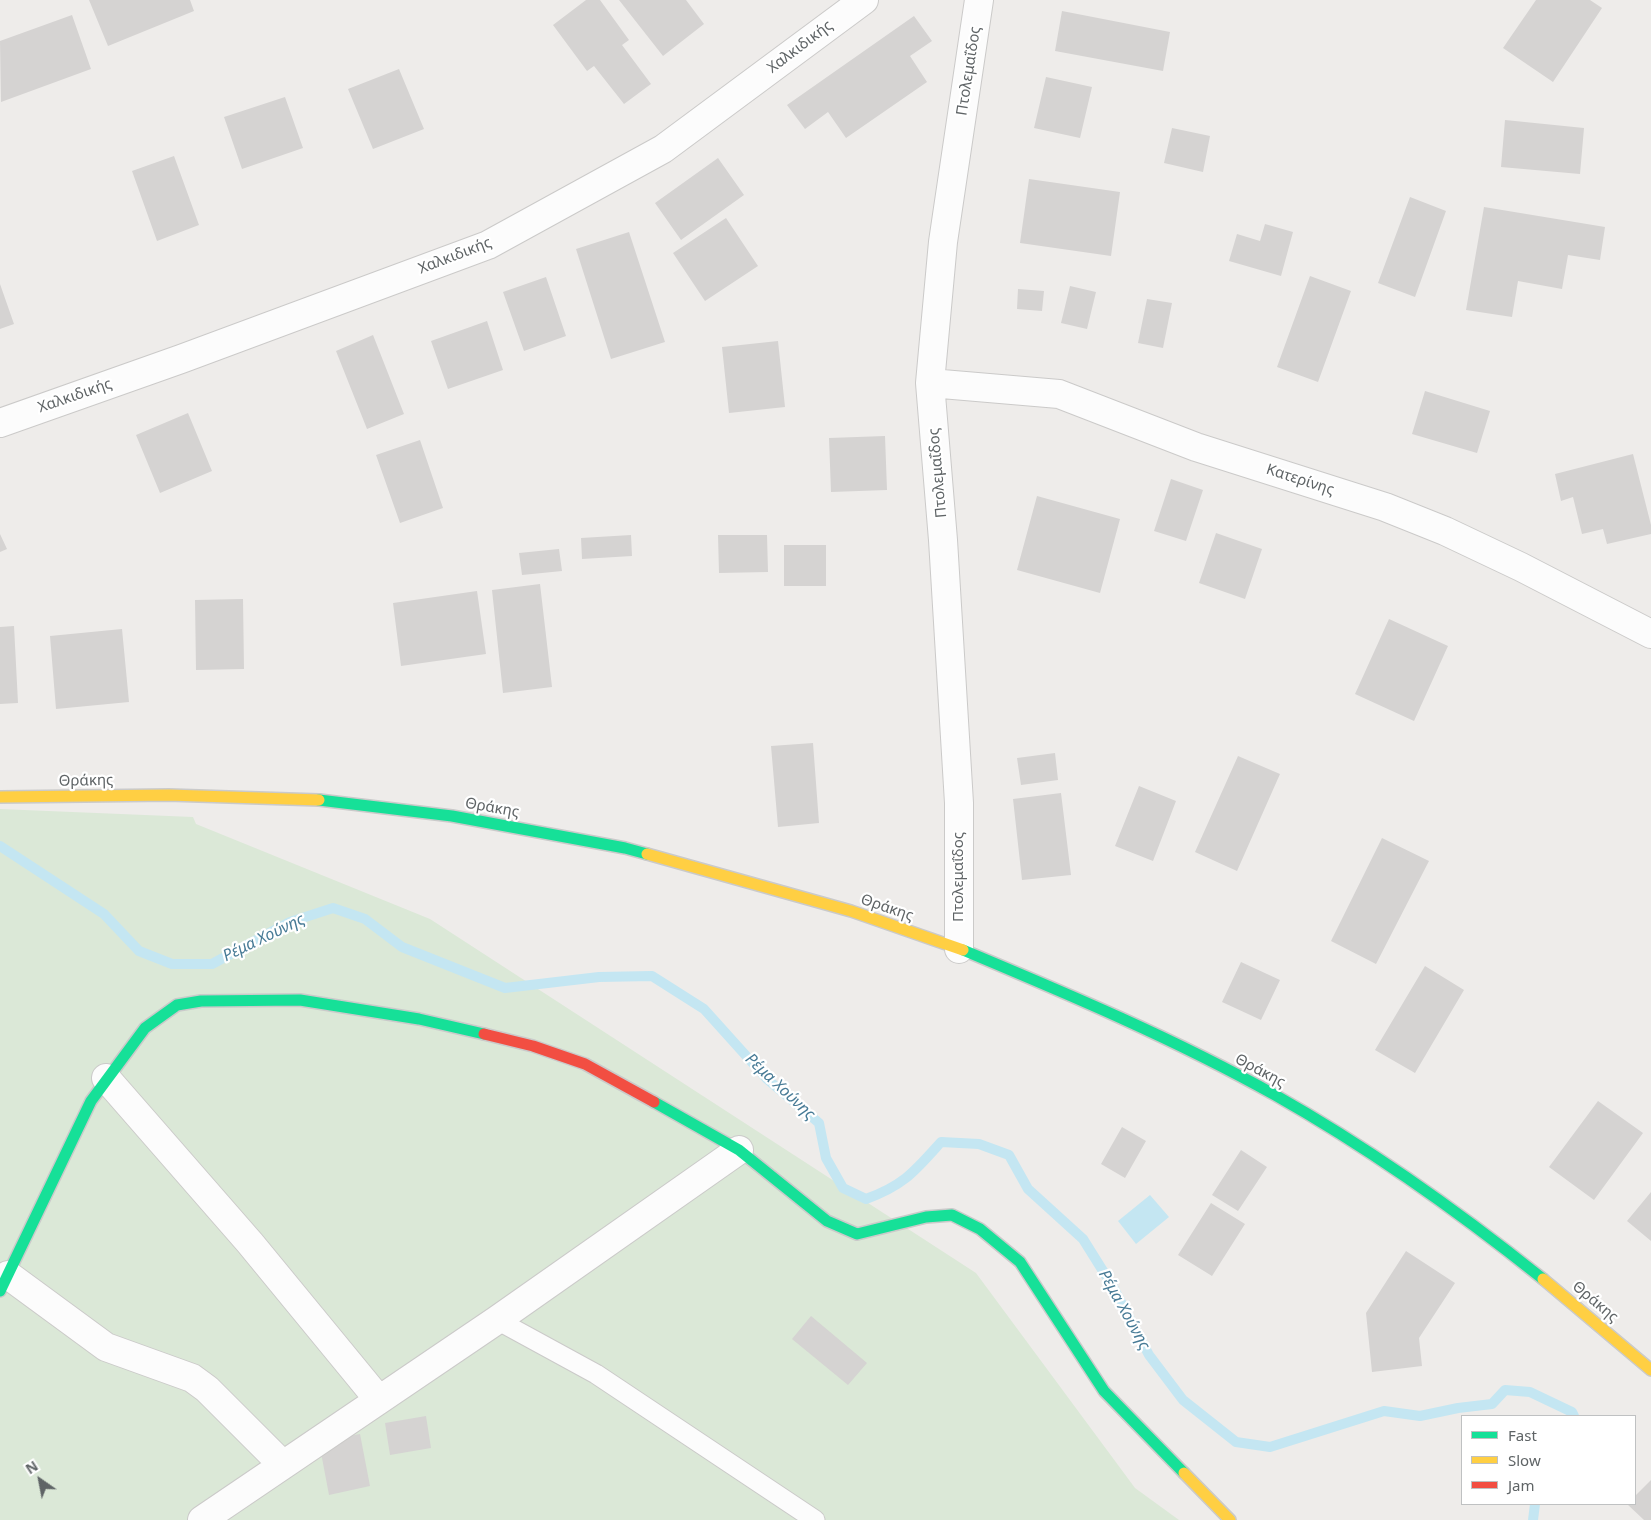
<!DOCTYPE html>
<html>
<head>
<meta charset="utf-8">
<style>
  body { margin:0 }
  #map { position:relative; width:1651px; height:1520px; overflow:hidden; background:#eeecea; font-family:"Noto Sans",sans-serif }
  canvas { display:block }
  .legend { position:absolute; left:1461px; top:1415px; width:175px; height:90px; box-sizing:border-box; background:#fff; border:1px solid #bfc1c2; margin:0; padding:6px 9px; list-style:none; font-size:15px; color:#5f6466 }
  .legend li { display:flex; align-items:center; gap:10px; height:25px }
  .legend b { width:25px; border:1px solid #bfc1c2 }
  .north { position:absolute; left:15px; top:1455px; width:50px; height:50px; -webkit-text-stroke:4px #fff; paint-order:stroke; rotate:327deg; font-size:14px; font-weight:700; line-height:20px; text-align:center; color:#5f6466 }
  .north::after { content:''; display:block; margin:auto; width:18px; height:22px; background:#5f6466; clip-path:polygon(50% 0,100% 100%,50% 72%,0 100%) }
</style>
</head>
<body>
<div id="map">
<canvas width="1651" height="1520"></canvas>
<ul class="legend">
<li><b style="height:6px;background:#16e098"></b>Fast</li>
<li><b style="height:6px;background:#ffcf43"></b>Slow</li>
<li><b style="height:6px;background:#f24e42"></b>Jam</li>
</ul>
<div class="north">N</div>
</div>
<script>
const ctx = document.querySelector('canvas').getContext('2d');
ctx.lineJoin = 'round';
function fillPath(path, color) {
  ctx.fillStyle = color;
  ctx.fill(path, 'evenodd');
}
function stroke(path, color, width, dash) {
  ctx.strokeStyle = color;
  ctx.lineWidth = width;
  ctx.lineCap = dash ? 'butt' : 'round';
  ctx.setLineDash(dash || []);
  ctx.stroke(path);
}
function write(font, color, halo, rows, align = 'center') {
  ctx.font = font + ' "Noto Sans",sans-serif';
  ctx.lineWidth = 4.5;
  ctx.setLineDash([]);
  ctx.textBaseline = 'middle';
  ctx.strokeStyle = halo;
  ctx.fillStyle = color;
  for (const [text, x, y, turn = 0] of rows) {
    ctx.save();
    ctx.translate(x, y);
    ctx.rotate((+turn || 0) * Math.PI / 180);
    ctx.textAlign = isNaN(turn) ? turn : align;
    if (halo) ctx.strokeText(text, 0, 0);
    ctx.fillText(text, 0, 0);
    ctx.restore();
  }
}
fillPath(new Path2D(`
  M0,809l193,8 3,7 234,95 546,354 159,215 44,32h-1179z`), '#dbe8d7');
fillPath(new Path2D(`
  M1150,1195l19,22 -33,27 -18,-23z`), '#c4e6f2');
stroke(new Path2D(`
  M0,846l104,68 35,37 33,13h40l78,-42 43,-14 32,11 37,28 103,41 94,-11 53,-1 52,33 63,70 52,44 7,35 17,30 23,11c38,-14 48,-27 75,-57l38,2 30,11 19,34 55,50 30,48 36,68 34,45 53,42 34,5 114,-36 36,5 38,-8 34,-4 13,-14 25,2 42,20 2,4
  M1533,1520l2,-16`), '#c4e6f2', 10);
fillPath(new Path2D(`
  M89,0h101l4,11 -86,35z
  M586,0h14l29,40 -7,5 29,39 -27,20 -30,-38 -7,5 -34,-46z
  M619,0h67l18,24 -41,32z
  M1536,0h54l12,8 -49,74 -50,-34z
  M1062,11l108,21 -7,39 -108,-20z
  M72,15l19,54 -90,33 -1,-61z
  M914,16l18,25 -22,15 17,26 -81,56 -18,-26 -23,17 -18,-24z
  M399,69l25,60 -51,20 -25,-60z
  M1046,77l46,10 -12,51 -46,-10z
  M285,97l18,51 -61,21 -18,-52z
  M1505,120l79,8 -4,46 -79,-7z
  M1172,128l38,8 -7,36 -39,-9z
  M174,156l25,69 -42,16 -25,-70z
  M718,158l26,37 -63,45 -26,-37z
  M1029,179l91,13 -9,64 -91,-13z
  M1410,197l36,14 -31,86 -37,-14z
  M1484,207l121,20 -5,33 -32,-5 -6,34 -44,-8 -6,36 -46,-7z
  M726,218l32,48 -53,35 -32,-48z
  M1265,224l28,8 -12,44 -52,-15 8,-27 23,7z
  M629,232l36,110 -54,17 -35,-110z
  M1310,276l41,15 -33,91 -41,-15z
  M546,277l20,59 -42,15 -21,-59z
  M0,284l14,40 -14,5z
  M1070,286l26,6 -9,37 -26,-6z
  M1018,289l26,2 -2,20 -25,-2z
  M1147,299l25,4 -9,45 -25,-5z
  M487,321l16,49 -55,19 -17,-48z
  M373,335l31,79 -37,15 -31,-78z
  M778,341l7,66 -56,6 -7,-66z
  M1425,391l65,20 -13,42 -65,-19z
  M188,413l24,58 -52,22 -24,-58z
  M885,436l2,54 -56,2 -2,-54z
  M420,440l23,68 -43,15 -24,-68z
  M1633,454l18,71v9l-44,10 -4,-15 -21,5 -9,-37 -12,4 -6,-27z
  M1171,479l32,11 -17,51 -32,-10z
  M1037,496l83,23 -20,74 -83,-23z
  M1216,533l46,16 -17,50 -46,-16z
  M0,534l7,15 -7,3z
  M631,535l1,21 -50,3 -1,-21z
  M718,535h49l1,37 -49,1z
  M784,545h42v41h-42z
  M559,549l3,22 -40,4 -3,-22z
  M540,584l12,103 -49,6 -11,-103z
  M477,591l9,63 -85,12 -8,-63z
  M243,599l1,70 -48,1 -1,-70z
  M1389,619l59,27 -34,75 -59,-27z
  M14,626l4,77 -18,1v-77z
  M122,629l7,73 -73,7 -6,-73z
  M813,743l6,80 -41,4 -7,-81z
  M1055,753l3,27 -37,5 -4,-27z
  M1238,756l42,18 -43,97 -42,-19z
  M1139,786l37,15 -23,60 -38,-15z
  M1061,793l10,82 -49,5 -9,-81z
  M1382,838l47,23 -53,103 -45,-23z
  M1241,962l39,18 -19,40 -39,-18z
  M1425,966l39,24 -49,83 -40,-23z
  M1598,1101l45,32 -49,67 -45,-33z
  M1122,1127l24,14 -21,37 -24,-14z
  M1241,1150l26,17 -29,44 -26,-16z
  M1651,1192v49l-24,-20z
  M1211,1203l34,21 -33,52 -34,-21z
  M1406,1251l49,32 -36,55 3,28 -50,6 -6,-59z
  M811,1316l56,47 -19,22 -56,-46z
  M426,1416l5,32 -41,7 -5,-32z
  M360,1434l10,52 -41,9 -10,-53z
  M1651,1480v40h-7l-17,-16h8v-8z`), '#d5d3d2');
const lane = new Path2D(`
  M497,1320l99,54 219,146`);
const street = new Path2D(`
  M930,383l129,11 137,53 189,60 60,24 76,36 130,67
  M0,423l181,-64 307,-114 175,-96 201,-149
  M959,949v-146l-16,-263 -13,-157 13,-141 36,-242
  M106,1078l144,165 129,157
  M8,1275l98,72 86,31 15,11 76,76
  M202,1520l295,-200 242,-170`);
const fast = new Path2D(`
  M319,800l133,16 173,32 22,6
  M963,950c105,44 212,89 312,145 94,53 183,116 268,184
  M654,1102l85,48 88,71 30,13 69,-17 26,-2 28,14 40,33 84,129 80,82
  M0,1291l91,-190 54,-73 32,-23 24,-4 99,-1 119,19 65,15`);
const slow = new Path2D(`
  M0,797l169,-2 150,5
  M647,854l204,57 112,39
  M1543,1279l108,91
  M1184,1473l46,47`);
const jam = new Path2D(`
  M484,1034l49,12 52,18 69,38`);
stroke(lane, '#cbcac9', 21);
stroke(street, '#cbcac9', 30);
stroke(fast, '#cacaca', 14);
stroke(slow, '#cacaca', 14);
stroke(jam, '#cacaca', 14);
stroke(lane, '#fcfcfc', 19);
stroke(street, '#fcfcfc', 28);
stroke(fast, '#16e098', 11);
stroke(slow, '#ffcf43', 11);
stroke(jam, '#f24e42', 11);
write('15px', '#5f6466', '#fff', [
  ["Χαλκιδικής",800,47,-37],
  ["Πτολεμαΐδος",969,71,-81],
  ["Χαλκιδικής",455,256,-21],
  ["Χαλκιδικής",75,396,-19],
  ["Πτολεμαΐδος",938,473,-95],
  ["Κατερίνης",1300,480,18],
  ["Θράκης",86,781,-1],
  ["Θράκης",492,808,10],
  ["Πτολεμαΐδος",959,877,-90],
  ["Θράκης",887,908,19],
  ["Θράκης",1260,1071,28],
  ["Θράκης",1595,1302,40]
]);
write('italic 16px', '#487b96', '#fff', [
  ["Ρέμα Χούνης",264,938,-26],
  ["Ρέμα Χούνης",780,1087,43],
  ["Ρέμα Χούνης",1124,1310,61]
]);
</script>
</body>
</html>
